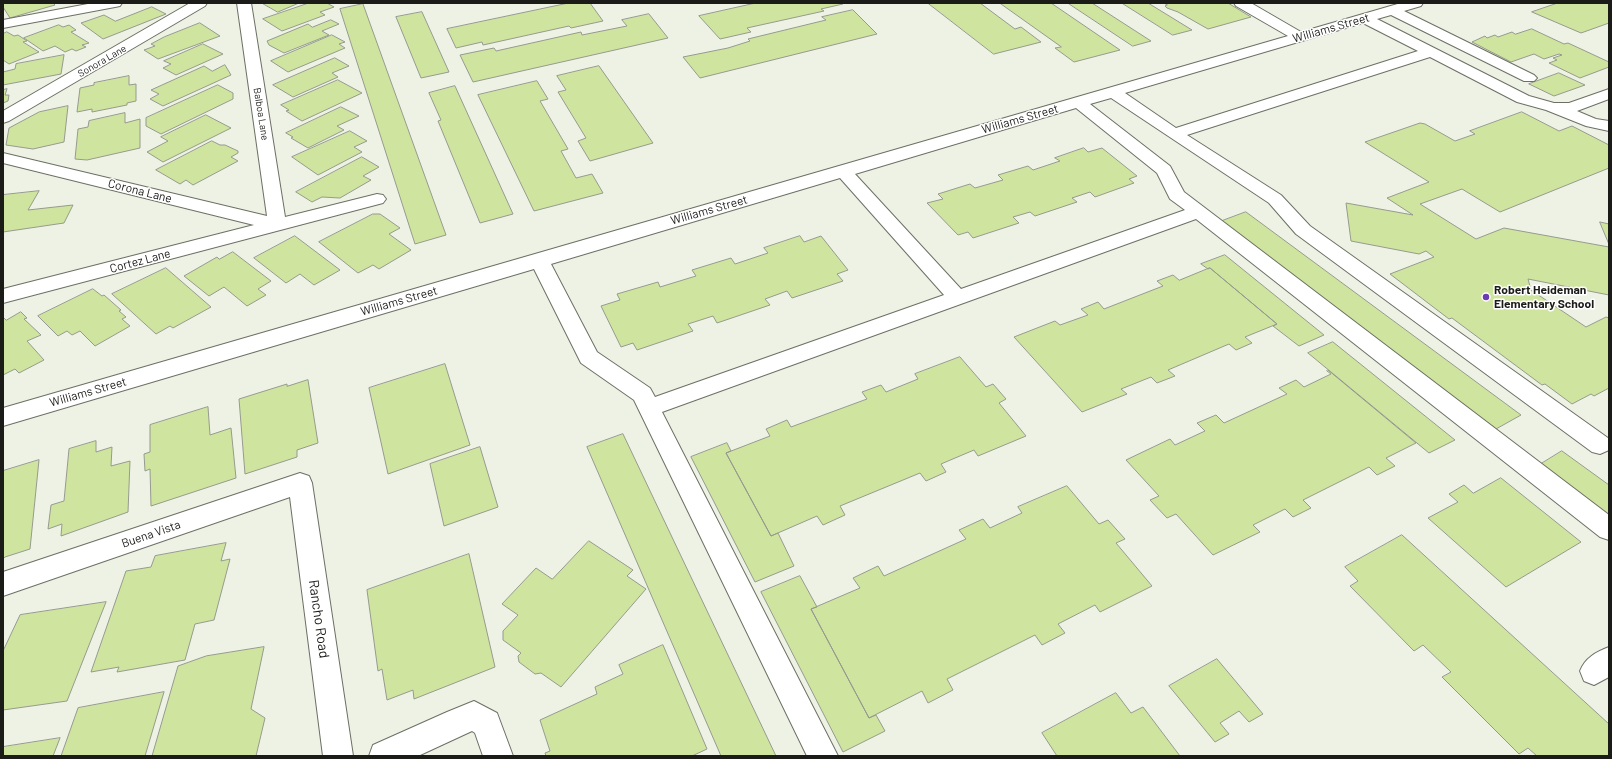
<!DOCTYPE html>
<html>
<head>
<meta charset="utf-8">
<style>
  body { margin:0 }
  #map { position:relative; width:1612px; height:759px; overflow:hidden; background:#edf2e5; font-family:Barlow,sans-serif }
  canvas { display:block }
  .frame { position:absolute; inset:0; border:4px solid #1b1c18; pointer-events:none }
</style>
</head>
<body>
<div id="map">
<canvas width="1612" height="759"></canvas>
<div class="frame"></div>
</div>
<script>
const ctx = document.querySelector('canvas').getContext('2d');
ctx.lineJoin = 'round';
function fillPath(path, color) {
  ctx.fillStyle = color;
  ctx.fill(path, 'evenodd');
}
function stroke(path, color, width, dash) {
  ctx.strokeStyle = color;
  ctx.lineWidth = width;
  ctx.lineCap = dash ? 'butt' : 'round';
  ctx.setLineDash(dash || []);
  ctx.stroke(path);
}
function write(font, color, halo, rows, align = 'center') {
  ctx.font = font + ' Barlow,sans-serif';
  ctx.lineWidth = 3;
  ctx.setLineDash([]);
  ctx.textBaseline = 'middle';
  ctx.strokeStyle = halo;
  ctx.fillStyle = color;
  for (const [text, x, y, turn = 0] of rows) {
    ctx.save();
    ctx.translate(x, y);
    ctx.rotate((+turn || 0) * Math.PI / 180);
    ctx.textAlign = isNaN(turn) ? turn : align;
    if (halo) ctx.strokeText(text, 0, 0);
    ctx.fillText(text, 0, 0);
    ctx.restore();
  }
}
const building = new Path2D(`
  M3,3h50l2,2 -45,13 -7,-11z
  M262,3h37l-21,9z
  M309,3h18l7,4 -14,5 5,3 -43,16 -19,-12z
  M569,3h21l13,18 -32,7 -2,-2 -86,19 -1,-3 -26,6 -9,-19z
  M756,3h87v1l-22,5 3,2 -77,17 4,4 -31,7 -21,-23z
  M928,3h52l35,26 6,-2 20,15 -47,12z
  M1000,3h51l69,47 -46,12 -19,-14 6,-1z
  M1068,3h24l59,38 -18,5z
  M1122,3h26l44,27 -19,5z
  M1164,3h64l23,14 -43,12 -30,-17 -11,-4 -2,-2 2,-1z
  M1558,3h51v20l-28,10 -49,-21z
  M363,4l83,231 -31,9 -75,-235z
  M152,7l14,7 -63,25 -22,-16 23,-8 11,6z
  M853,10l24,24 -177,44 -17,-21 45,-9 22,-7 -2,-2 78,-19 -4,-3z
  M422,12l27,60 -28,6 -25,-61z
  M649,14l19,24 -195,44 -13,-27 34,-7 2,3 85,-19 1,3 45,-9 -5,-6z
  M331,20l8,4 -17,7 7,4 -45,18 -15,-8 -2,-4 41,-17 4,3z
  M200,23l20,13 -62,23 -14,-9 11,-4 -4,-2 13,-7z
  M59,25l4,2 6,-2 7,5 -5,2 18,11 -7,2 4,2 -10,4 -4,-2 -7,3 -10,-6 -12,5 -19,-13z
  M1532,29l32,15 4,-1 41,19v5l-29,11 -31,-15 8,-3 -4,-2 9,-3 -3,-1 -15,5 -10,-5 -23,8 -39,-20 13,-6 2,2 8,-3 3,2 14,-5 3,2z
  M7,32l7,4 4,-1 9,6 -4,1 16,10 -30,12 -6,-4v-26z
  M332,35l13,7 -6,2 6,4 -57,24 -17,-11z
  M203,44l20,10 -47,21 -13,-7 8,-4 -7,-3z
  M64,55l-3,19 -58,11v-13l12,-3 1,-5z
  M335,58l14,8 -17,7 6,4 -45,20 -20,-12z
  M225,65l6,10 -68,31 -13,-7 9,-5 -8,-4 53,-24 8,5z
  M599,66l54,77 -63,18 -12,-20 8,-3 -28,-46 8,-2 -9,-14z
  M1559,73l26,12 -31,11 -25,-12z
  M129,76v9l7,-1v17l-9,2v2l-35,7v-3l-15,3 3,-24 14,-3v-2z
  M338,80l24,13 -60,28 -16,-10 3,-1 -8,-5z
  M537,81l11,18 -8,2 28,48 -7,2 15,27 16,-4 11,19 -69,18 -56,-116z
  M218,85l15,8v6l-72,35 -15,-8v-8z
  M455,86l58,128 -33,9 -42,-102 3,-1 -12,-27z
  M7,89l-2,6h4l-1,6 -5,2v-13z
  M68,106l-4,36 -31,7 -27,-4 3,-17 30,-16z
  M341,107l18,9 -22,10 7,4 -36,18 -17,-10 2,-1 -7,-4z
  M1522,112l37,19 13,-5 37,19v23l-109,44 -38,-23 -42,15 56,35 28,-11 105,19v48l-81,-16 3,11 55,37 20,-10 3,1v70l-15,8 -3,-2 -19,10 -27,-20 -3,1 -90,-67 -3,1 -59,-45 44,-17 -8,-6 -7,3 -68,-13 -5,-38 67,12 -26,-17 42,-16 -64,-40 55,-19 5,1 30,17 20,-7 -5,-3z
  M125,113v10l15,-4v29l-53,12 -12,-1 3,-30 10,-2 1,-6z
  M206,115l25,13 -68,34 -16,-10 21,-11 -7,-4z
  M350,131l17,10 -13,6 8,5 -44,23 -26,-18z
  M212,141l8,4h5l13,6v2l-7,4 7,4 -45,24 -7,-5 -6,4 -24,-14z
  M1084,148l4,4 14,-4 35,28 -8,3 5,4 -39,14 -5,-5 -18,6 5,4 -42,14 -5,-4 -17,5 6,6 -46,15 -5,-6 -10,3 -31,-32 16,-4 -5,-5 32,-10 5,4 28,-8 -5,-5 30,-9 5,4 27,-9 -5,-3z
  M362,157l17,10 -16,9 8,4 -31,18 -18,-1 -10,5 -16,-10z
  M39,191l-11,19 45,-5 -9,18 -61,9v-37z
  M1246,212l275,203 -25,14 -274,-208z
  M373,214h7l20,14 -11,6 22,16 -32,19 -6,-4 -15,8 -39,-31z
  M1600,222l9,2v20z
  M295,236l45,34 -26,15 -14,-11 -14,9 -32,-25z
  M800,236l4,6 17,-6 27,34 -11,4 6,7 -51,17 -5,-7 -22,8 5,6 -53,18 -4,-7 -25,8 5,7 -56,19 -4,-7 -12,4 -20,-41 19,-6 -3,-6 41,-12 2,5 36,-11 -4,-6 39,-12 4,6 33,-11 -4,-5z
  M233,252l38,29 -13,8 8,6 -19,11 -23,-19 -15,9 -25,-20 33,-19 2,2z
  M1225,255l99,80 -25,11 -26,-20 4,-2 -67,-56 -2,1 -7,-5z
  M166,268l45,39 -38,21 -3,-2 -14,8 -44,-40z
  M1210,268l67,56 -32,13 7,6 -16,7 -7,-6 -61,26 7,6 -18,7 -6,-6 -30,12 6,5 -45,18 -68,-75 41,-16 5,4 28,-10 -7,-6 17,-7 6,7 59,-23 -6,-5 16,-6 6,5z
  M93,289l9,7 2,-1 17,15 -2,1 7,6 -4,2 8,7 -35,20 -15,-15 -8,4 -5,-4 -9,5 -20,-20z
  M21,312l6,6 -3,1 17,16 -14,6 17,19 -25,13 -4,-4 -12,6v-58l3,3z
  M1333,342l122,98 -26,13 -121,-100z
  M960,357l26,30 7,-3 13,15 -7,4 27,33 -48,20 -4,-6 -33,14 5,8 -20,9 -6,-8 -80,33 5,9 -22,10 -6,-9 -46,20 -45,-83 44,-17 -4,-7 21,-9 4,7 76,-28 -5,-7 19,-7 5,7 32,-13 -3,-5z
  M445,364l25,81 -82,29 -19,-86z
  M1328,370l88,73 -30,15 9,8 -18,9 -8,-8 -66,33 8,8 -18,9 -8,-8 -32,16 7,7 -47,23 -37,-41 -9,4 -17,-18 9,-4 -33,-36 44,-21 5,6 30,-14 -8,-8 19,-8 8,8 63,-29 -8,-6 17,-8 8,7 27,-13 -4,-3z
  M308,380l10,63 -21,7v7l-52,17 -6,-75 48,-15v2z
  M208,407l2,28 21,-7 5,50 -85,28 -1,-37 -5,2 -1,-17 6,-2v-27z
  M623,434l153,322h-55l-134,-309z
  M96,441v11l16,-5 -1,19 19,-5 -2,51 -67,24 1,-12 -14,5 3,-24 13,-4 5,-52z
  M727,443l4,8 -5,2 45,83 7,-3 16,33 -39,16 -64,-125z
  M480,447l18,60 -54,19 -14,-62z
  M1562,451l47,34v30l-68,-51z
  M39,460l-9,89 -25,8 -2,2v-88z
  M1501,478l80,64 -75,45 -78,-69 30,-16 -9,-8 15,-9 9,8z
  M1067,486l32,38 9,-4 17,19 -9,4 36,43 -52,26 -5,-7 -37,19 7,9 -23,12 -7,-10 -88,44 6,11 -25,13 -6,-12 -53,27 -58,-109 49,-21 -7,-10 25,-12 6,10 82,-37 -7,-9 24,-11 7,9 32,-15 -4,-6z
  M1402,535l207,189v32h-72l-9,-8 -9,6 -77,-77 9,-5 -28,-27 -9,6 -64,-65 8,-5 -13,-14z
  M589,541l44,29 -6,6 19,13 -85,98 -20,-14 -6,1 -16,-12 -1,-6 3,-3 -18,-13v-9l15,-16 -16,-11 34,-36 16,11z
  M226,543l-5,18 9,-2 -16,61 -19,4 -10,36 -68,12 2,-5 -28,5 35,-101 25,-4 4,-11z
  M469,554l26,113 -81,32 -1,-9 -26,10 -5,-31 -4,2 -11,-81z
  M800,576l17,31 -6,2 58,109 7,-3 9,16 -42,21 -82,-160z
  M106,602l-39,99 -64,9v-59l17,-36z
  M663,645l44,104 -15,7h-146l-1,-3 5,-2 -10,-31 57,-26 -2,-7 28,-13 -4,-9z
  M264,647l-13,62 14,9 -9,38h-104l26,-90 28,-10z
  M1217,659l46,55 -14,8 -10,-11 -19,12 9,11 -14,8 -46,-56z
  M164,692l-19,64h-84l17,-48z
  M1116,693l15,20 12,-6 37,49h-123l-15,-23z
  M60,738l-7,18h-50v-9z`);
fillPath(building, '#cfe59f');
stroke(building, '#969a8e', 1);
const minor = new Path2D(`
  M93,3h29l-2,3 -5,1 -112,21v-8z
  M190,3h17l-2,3 -196,115 -6,2v-12z
  M237,3h14l34,214 92,-23 6,1 3,4 -3,4 -380,100v-14l251,-64 -251,-62v-10l264,63z
  M1234,3h17l50,29 100,-29h22l-2,3 -17,5 130,64 3,3 -3,3h-10l-133,-66 -14,4 152,77 25,7h15l40,-14v10l-32,12 19,8 13,2v10l-23,-5 -40,-16 -29,-8 -87,-45 -243,78 94,60 29,31 298,212 1,12 -9,4 -8,-2 -296,-218 -27,-31 -158,-105 -21,6 80,62 14,26 425,323v25l-9,-3 -404,-318 -534,193 176,344h-31l-173,-356 -53,-37 -47,-94 -531,157v-18l1285,-372 -52,-30zM1363,23l55,28 -242,77 -51,-35zM1076,108l81,65 13,26 15,11 -224,79 -106,-115zM840,178l104,117 -289,102 -5,-9 -53,-36 -46,-88z
  M300,473l9,3 3,7 41,273h-30l-33,-259 -287,99v-24z
  M1609,647v30l-15,8 -10,-4 -4,-10c5,-13 16,-19 29,-24z
  M474,701l23,12 16,43h-30l-8,-23 -3,-2 -54,25h-49l4,-11 74,-33z`);
stroke(minor, '#6c7064', 2);
fillPath(minor, '#fff');
for (const [x, y, r, color] of [
  [1486,297,4,"#6d3ab1"]
]) {
  const dot = new Path2D();
  dot.arc(x, y, r, 0, 2 * Math.PI);
  ctx.fillStyle = color;
  ctx.fill(dot);
  stroke(dot, '#fff', 1.5);
}
write('10px', '#1b1c18', '#fff', [
  ["Sonora Lane",102,61,-30],
  ["Balboa Lane",261,114,81]
]);
write('12px', '#1b1c18', '#fff', [
  ["Williams Street",1331,28,-16],
  ["Williams Street",1020,119,-16],
  ["Corona Lane",140,191,14],
  ["Williams Street",709,210,-16],
  ["Cortez Lane",140,261,-15],
  ["Williams Street",399,301,-16],
  ["Williams Street",88,392,-16],
  ["Buena Vista",151,534,-19]
]);
write('bold 12px', '#1b1c18', '#fff', [
  ["Robert Heideman",1494,290],
  ["Elementary School",1494,304]
], 'left');
write('14px', '#1b1c18', '#fff', [
  ["Rancho Road",319,619,82]
]);
</script>
</body>
</html>
